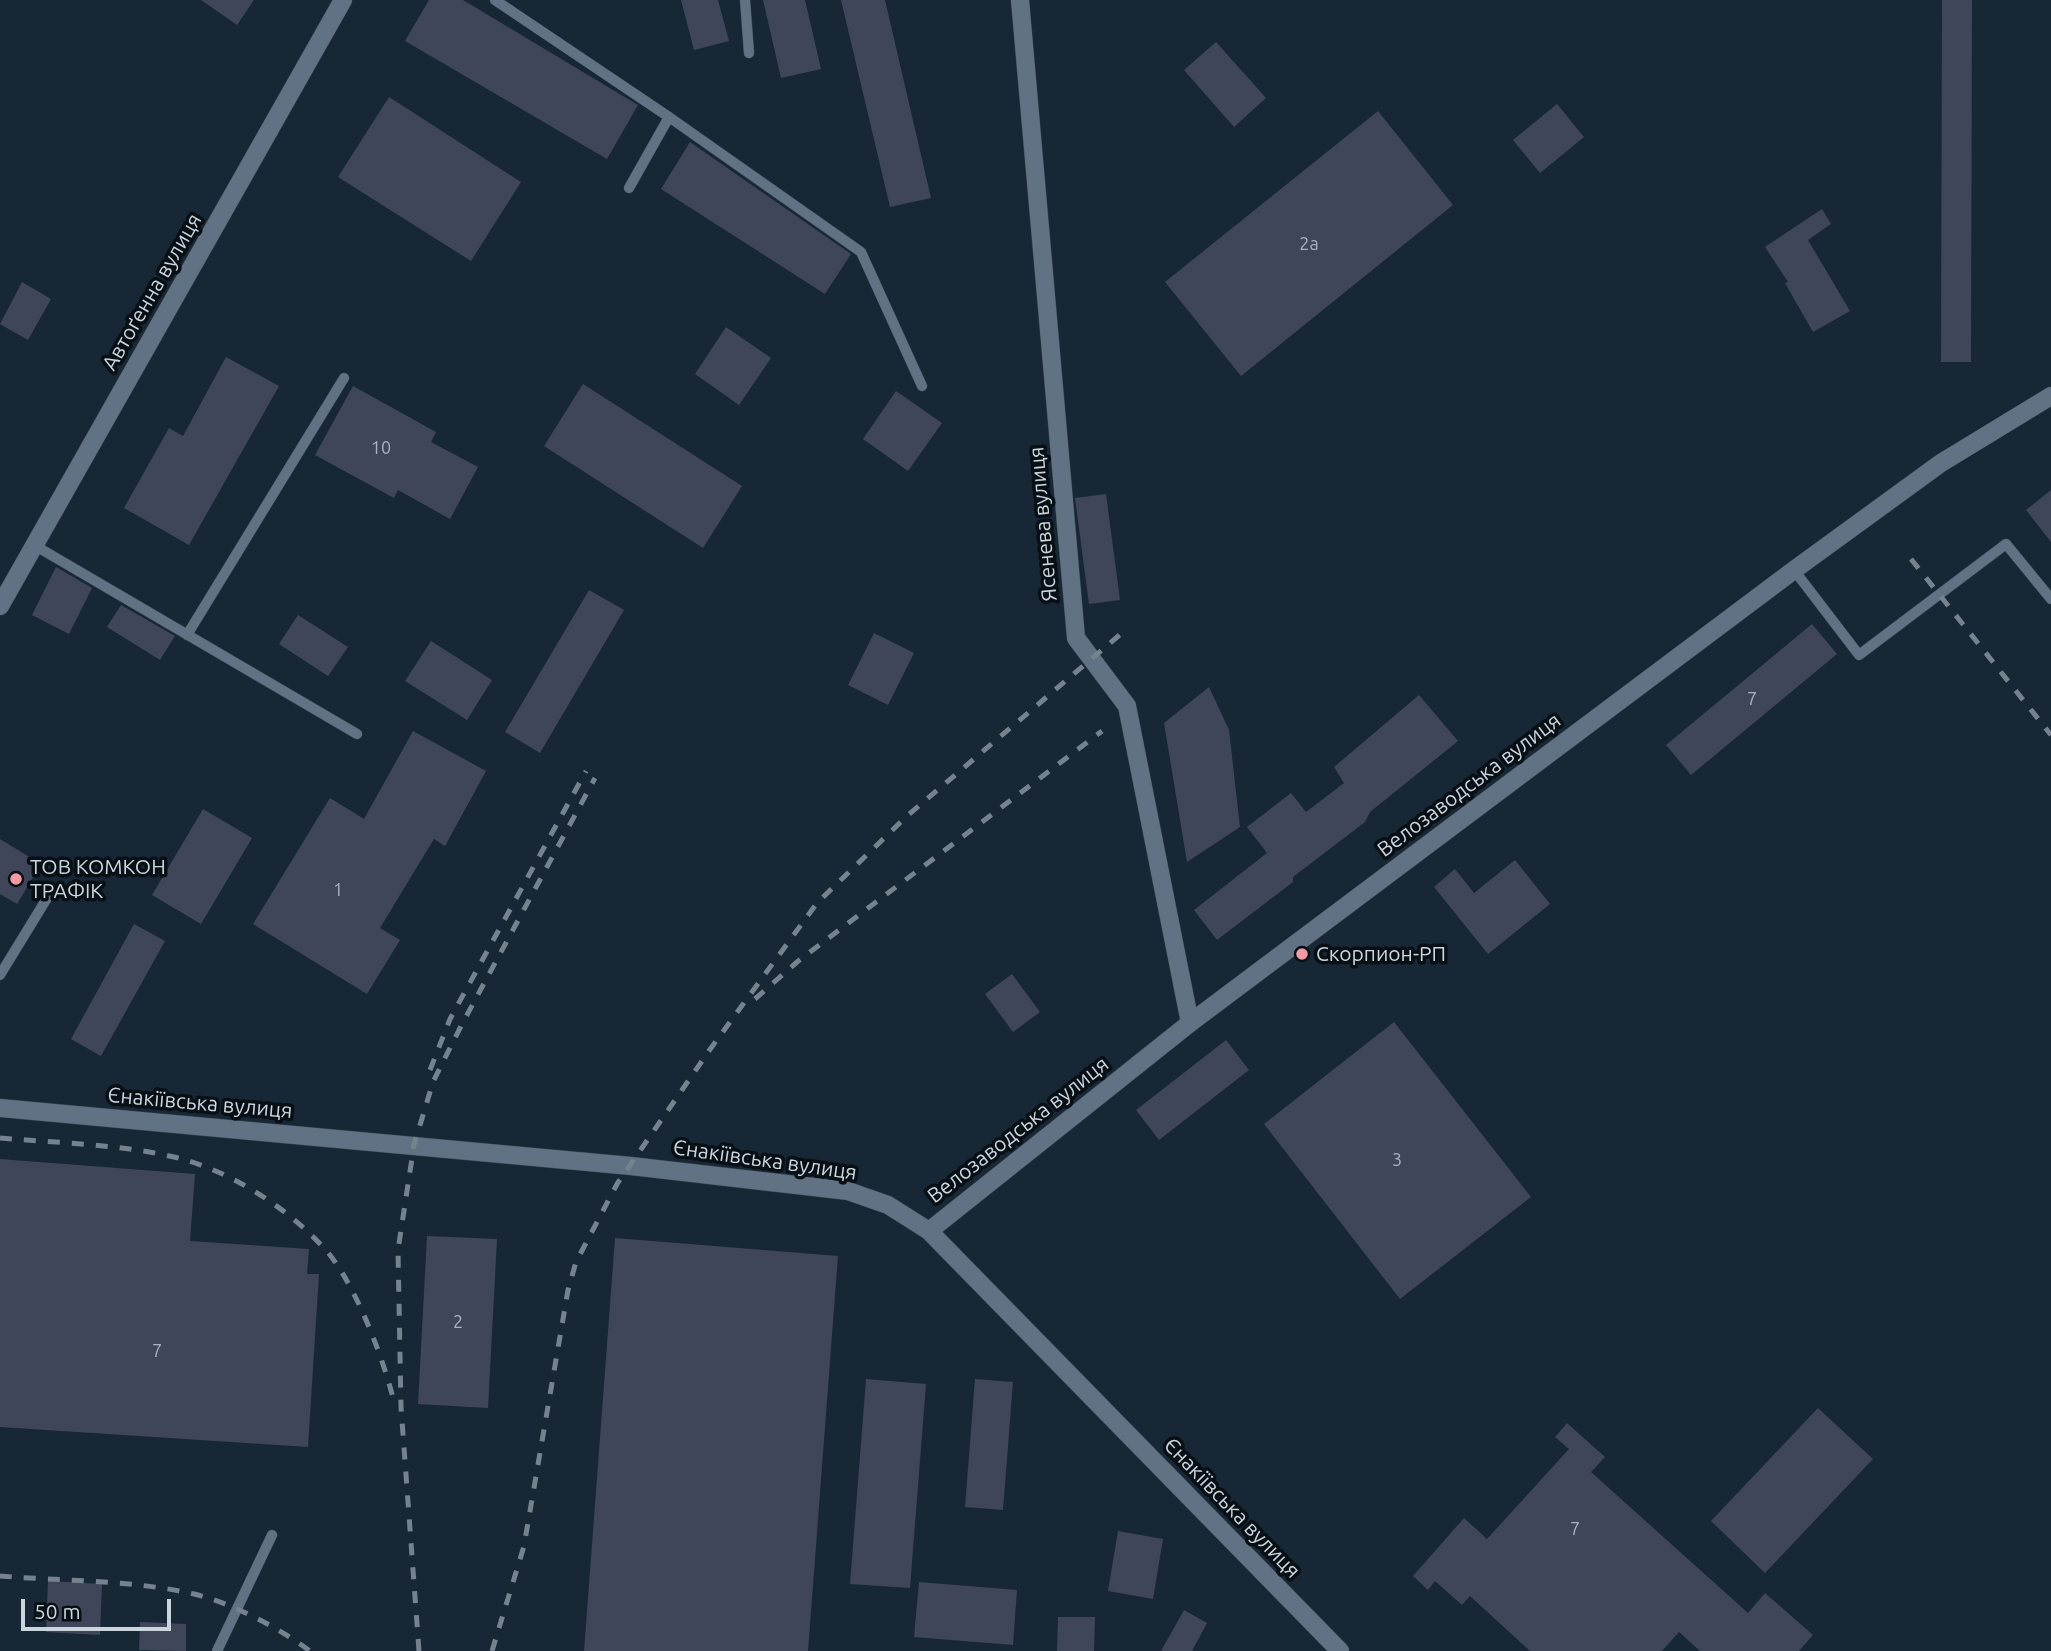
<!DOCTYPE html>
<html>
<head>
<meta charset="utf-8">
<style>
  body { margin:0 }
  #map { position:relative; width:2051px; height:1651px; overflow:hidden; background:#172735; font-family:Ubuntu,sans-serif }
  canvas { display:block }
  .scale { position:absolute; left:21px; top:1599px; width:150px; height:32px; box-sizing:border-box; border:4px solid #cbd5de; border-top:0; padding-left:9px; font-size:21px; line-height:24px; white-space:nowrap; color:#cbd5de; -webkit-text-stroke:5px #080f15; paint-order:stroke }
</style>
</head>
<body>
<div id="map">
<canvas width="2051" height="1651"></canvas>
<div class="scale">50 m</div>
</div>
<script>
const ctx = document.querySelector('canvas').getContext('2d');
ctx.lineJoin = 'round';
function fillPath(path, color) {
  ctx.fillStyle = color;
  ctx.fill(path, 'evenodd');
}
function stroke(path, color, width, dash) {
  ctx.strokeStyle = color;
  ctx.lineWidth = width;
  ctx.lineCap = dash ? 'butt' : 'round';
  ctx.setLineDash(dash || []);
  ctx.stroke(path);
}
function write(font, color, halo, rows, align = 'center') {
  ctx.font = font + ' Ubuntu,sans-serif';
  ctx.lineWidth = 7;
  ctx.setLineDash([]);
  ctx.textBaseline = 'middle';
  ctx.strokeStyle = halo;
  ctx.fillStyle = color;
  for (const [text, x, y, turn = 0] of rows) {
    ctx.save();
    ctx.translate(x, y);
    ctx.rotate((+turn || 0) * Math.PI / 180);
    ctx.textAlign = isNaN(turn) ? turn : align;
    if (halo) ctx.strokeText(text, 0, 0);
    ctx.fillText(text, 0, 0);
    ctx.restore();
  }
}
fillPath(new Path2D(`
  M201,0h53l-17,25z
  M429,0h34l175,105 -31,54 -202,-118z
  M681,0h37l11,41 -35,9z
  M763,0h42l16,69 -40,9z
  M841,0h44l46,198 -41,9z
  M1942,0h30l-1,362h-30z
  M1216,42l50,56 -32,29 -50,-57z
  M389,97l132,85 -50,79 -133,-84z
  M1557,104l27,33 -44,36 -27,-33z
  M1378,111l75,94 -212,171 -76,-94z
  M690,142l161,112 -26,40 -164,-105z
  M1822,209l9,15 -23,16 42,71 -37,21 -28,-49 3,-1 -23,-35z
  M22,282l29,17 -23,41 -28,-16z
  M726,327l45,31 -32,47 -44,-31z
  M226,357l53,29 -90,159 -65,-37 45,-80 14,8z
  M583,384l159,102 -39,62 -159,-102z
  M353,386l83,46 -5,10 47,25 -28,52 -52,-29 -4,8 -79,-43z
  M896,391l46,32 -34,48 -45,-32z
  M2051,490v52l-25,-32z
  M1106,494l14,106 -31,4 -14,-106z
  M56,567l36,21 -23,46 -37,-19z
  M589,590l35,20 -84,143 -35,-21z
  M121,605l54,31 -15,24 -53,-33z
  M298,615l50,32 -20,29 -49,-32z
  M1812,624l25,30 -146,121 -25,-30z
  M874,633l40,20 -26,52 -40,-20z
  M431,641l61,39 -25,40 -62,-39z
  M1209,687l20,43 11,97 -53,35 -23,-139z
  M1419,695l39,46 -88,71 -5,10 -72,55v5l-76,58 -23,-30 73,-57 -20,-26 44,-34 15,19 38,-29 -10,-16z
  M413,731l73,40 -41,75 -11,-7 -54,89 20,12 -33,54 -114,-70 77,-126 34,21z
  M203,809l49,29 -51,86 -49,-29z
  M0,839l41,25 -24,40 -17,-10z
  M1515,860l35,44 -62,50 -54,-67 21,-18 19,24z
  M134,924l31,17 -64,115 -30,-17z
  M1012,974l28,38 -27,20 -28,-38z
  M1394,1022l137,175 -131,102 -136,-175z
  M1226,1040l23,30 -90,70 -23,-30z
  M0,1159l195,15 -5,67 119,8 -2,25h12l-11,173 -308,-20z
  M427,1236l70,3 -9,169 -70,-4z
  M615,1238l223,18 -30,395h-224z
  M866,1379l60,5 -16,204 -60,-4z
  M975,1379l38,3 -10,128 -38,-3z
  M1818,1408l55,51 -108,114 -54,-52z
  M1567,1423l38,34 -14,15 157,141 17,-20 48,42 -14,16h-99l-21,-19 -17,19h-132l-60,-55 -8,9 -27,-24 -7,9 -15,-14 51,-58 23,21 82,-90 -14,-12z
  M1118,1531l45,8 -10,60 -45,-8z
  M48,1581l54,3 -2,51 -54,-3z
  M919,1582l98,8 -4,55 -99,-8z
  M1184,1610l23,13 -15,28h-31z
  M1058,1617h37l-1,34h-37z
  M140,1622l46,2v27l-47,-1z`), '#40465a');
const service = new Path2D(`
  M495,0l174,117 -40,71
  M745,0l4,53
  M669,117l192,135 61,134
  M34,545l323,189
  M1794,570l65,85 147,-111 45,55
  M187,635l157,-257
  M0,975l52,-85
  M217,1651l55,-116`);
const minor = new Path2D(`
  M1020,0l56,638 51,68 63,317
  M0,606l343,-606`);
const tertiary = new Path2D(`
  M0,1108l631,58 217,25 40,14 41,26 411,420
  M929,1231l261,-208 604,-453 147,-107 110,-67`);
stroke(service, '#36434e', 11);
stroke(minor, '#36434e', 19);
stroke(tertiary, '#36434e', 19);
stroke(service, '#607283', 10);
stroke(minor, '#607283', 18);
stroke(tertiary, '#607283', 18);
stroke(new Path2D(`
  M1911,559l140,176
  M755,999l42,-37 305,-231
  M430,1070l20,-51 136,-248
  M0,1138c58,5 118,6 174,19 55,13 111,49 149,90 31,32 62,115 72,159
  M0,1576c62,5 133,4 194,18 40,10 83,33 116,57
  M419,1651l-18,-244 -3,-157 16,-105 19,-63 28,-56 134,-248
  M492,1651l32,-105 44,-256 8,-28 41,-78 94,-136 106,-145 90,-87 216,-184`), '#76838e', 5, [12, 12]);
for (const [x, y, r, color] of [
  [16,879,7,"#f49aa4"],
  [1302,954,7,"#f49aa4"]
]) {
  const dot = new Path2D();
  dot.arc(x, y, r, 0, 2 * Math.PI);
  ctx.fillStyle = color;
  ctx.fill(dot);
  stroke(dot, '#080f15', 2.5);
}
write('18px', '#a8b1bd', null, [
  ["2а",1309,244],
  ["10",381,448],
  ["7",1752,699],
  ["1",338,890],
  ["3",1397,1160],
  ["2",458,1322],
  ["7",157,1351],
  ["7",1575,1529]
]);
write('21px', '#cbd5de', '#080f15', [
  ["Автоґенна вулиця",152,292,-60],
  ["Ясенева вулиця",1043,524,-95],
  ["Велозаводська вулиця",1469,785,-37],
  ["Єнакіївська вулиця",200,1103,5],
  ["Велозаводська вулиця",1018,1130,-38],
  ["Єнакіївська вулиця",765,1160,8],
  ["Єнакіївська вулиця",1232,1508,46]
]);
write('21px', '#cbd5de', '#080f15', [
  ["ТОВ КОМКОН",30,867],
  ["ТРАФІК",30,891],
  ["Скорпион-РП",1316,954]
], 'left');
</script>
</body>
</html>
